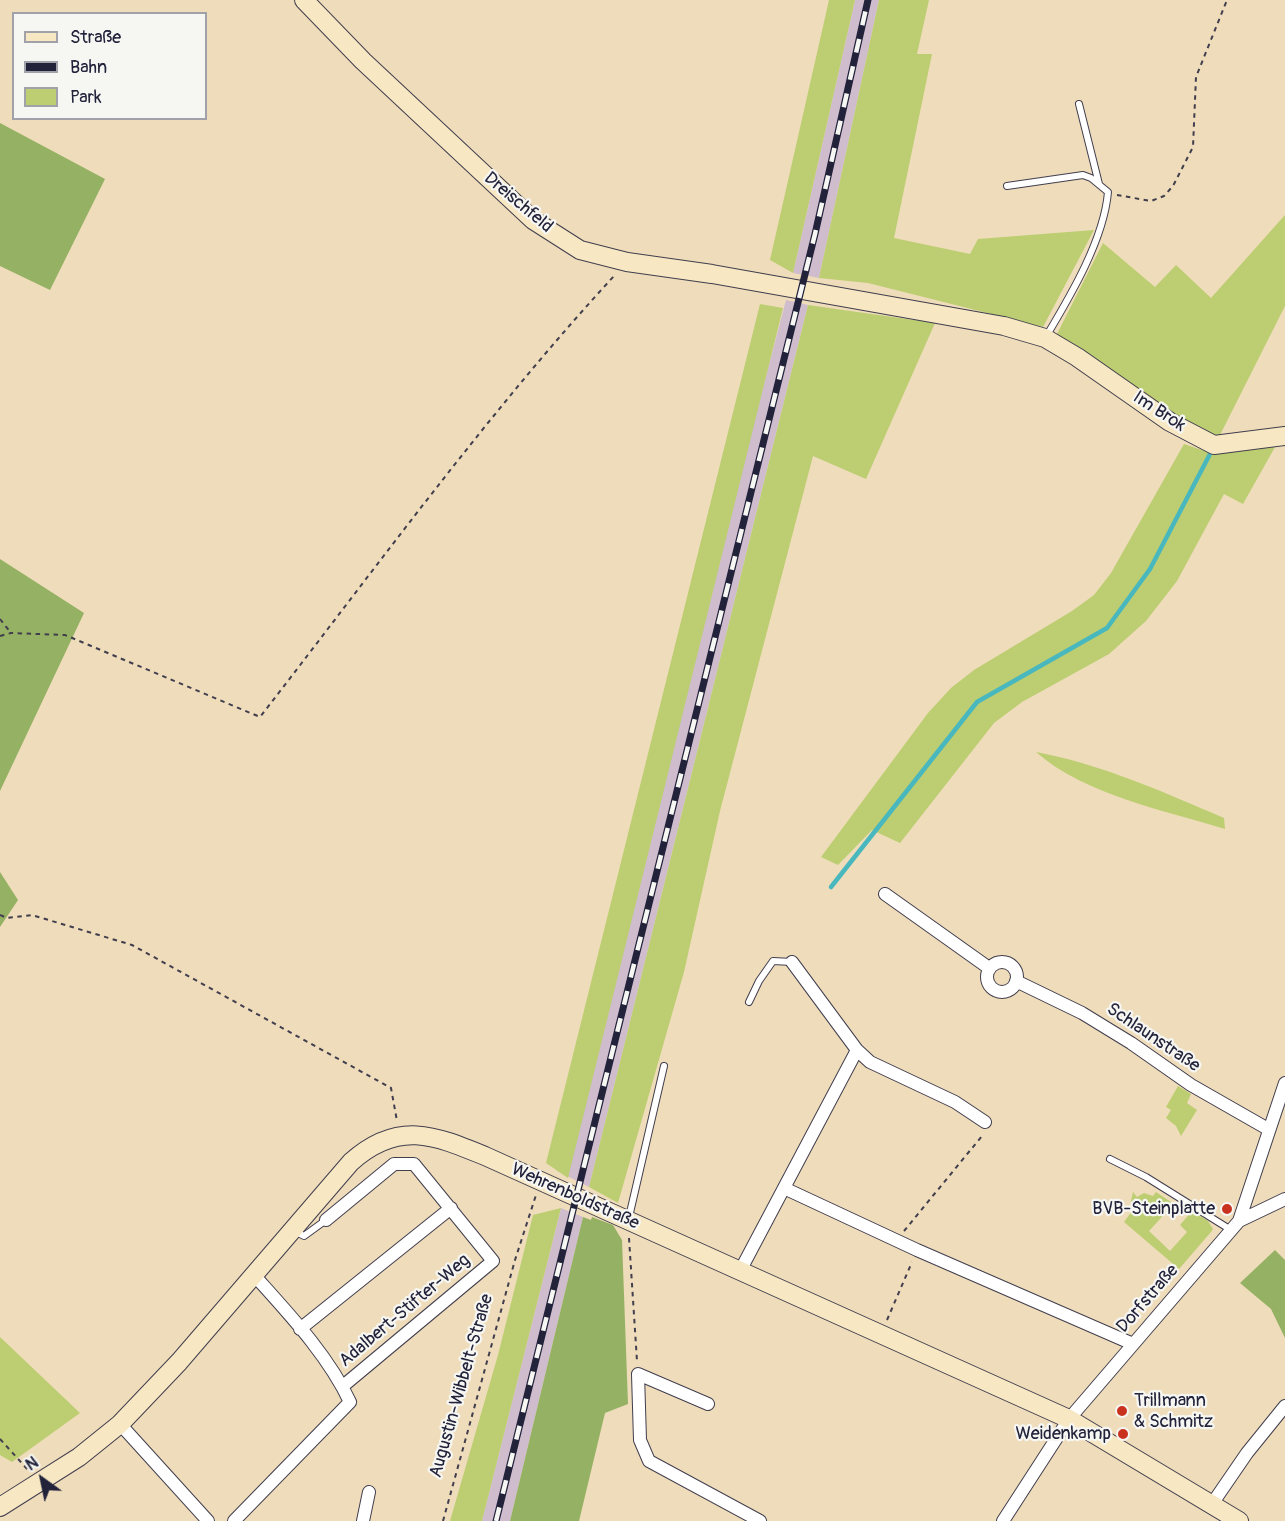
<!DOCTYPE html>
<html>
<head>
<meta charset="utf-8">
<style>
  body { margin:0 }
  #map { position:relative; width:1285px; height:1521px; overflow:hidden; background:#efdcba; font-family:Pangolin,sans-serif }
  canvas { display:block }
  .legend { position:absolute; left:12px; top:12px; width:195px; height:108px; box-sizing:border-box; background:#f6f6f2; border:2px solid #a1a1a9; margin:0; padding:8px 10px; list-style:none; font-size:18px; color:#22223b }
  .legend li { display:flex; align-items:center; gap:12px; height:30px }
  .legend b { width:30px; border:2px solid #a1a1a9 }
  .north { position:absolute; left:12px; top:1449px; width:60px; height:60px; -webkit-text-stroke:4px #f6f6f2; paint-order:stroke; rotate:327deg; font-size:16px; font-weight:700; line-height:24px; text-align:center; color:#22223b }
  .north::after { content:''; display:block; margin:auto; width:21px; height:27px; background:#22223b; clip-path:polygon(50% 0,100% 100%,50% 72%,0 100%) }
</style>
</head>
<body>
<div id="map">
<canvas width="1285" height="1521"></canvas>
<ul class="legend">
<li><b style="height:8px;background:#f7e8c3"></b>Straße</li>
<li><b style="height:8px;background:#22223b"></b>Bahn</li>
<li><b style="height:16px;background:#bcce71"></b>Park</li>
</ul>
<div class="north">N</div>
</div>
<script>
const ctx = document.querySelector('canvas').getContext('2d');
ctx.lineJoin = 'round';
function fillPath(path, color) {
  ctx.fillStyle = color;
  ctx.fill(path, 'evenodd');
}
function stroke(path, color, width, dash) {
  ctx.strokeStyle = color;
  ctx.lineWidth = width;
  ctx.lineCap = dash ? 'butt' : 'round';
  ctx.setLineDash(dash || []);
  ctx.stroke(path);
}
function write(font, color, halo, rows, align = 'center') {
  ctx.font = font + ' Pangolin,sans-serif';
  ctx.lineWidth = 4.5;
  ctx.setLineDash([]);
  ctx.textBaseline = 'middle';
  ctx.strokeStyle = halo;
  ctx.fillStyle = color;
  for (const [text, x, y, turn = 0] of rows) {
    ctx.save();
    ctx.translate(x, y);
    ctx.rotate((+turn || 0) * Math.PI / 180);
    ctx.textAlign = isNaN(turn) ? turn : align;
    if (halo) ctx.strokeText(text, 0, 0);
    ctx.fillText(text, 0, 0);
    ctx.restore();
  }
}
fillPath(new Path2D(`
  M855,0h24l-60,278 -26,-5z
  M786,300l22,5 -219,882 -32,-16z
  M561,1208l22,9 -73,304h-28z`), '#cfbdce');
fillPath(new Path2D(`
  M829,0h26l-62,273 -23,-13z
  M879,0h50l-12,54h15l-38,184 76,16 8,-15 116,-9 -51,97 -175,-44 -49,-5z
  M1285,215v91l-66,131 -45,-21 -117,-82 46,-91 52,44 21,-22 35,33z
  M760,304l23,4 -215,870 -22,-15z
  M808,305l127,18 -69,156 -53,-23 -93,355 -36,161 -66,231 -29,-16z
  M1184,444l27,9 64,-6 -32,57 -19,-10 -47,87 -31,40 -37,33 -87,48 -28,21 -94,120 -28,-13 -34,35 -17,-8 107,-144 23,-25 23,-18 98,-59 22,-16 17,-22z
  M1036,752c65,12 127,40 188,66l1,11c-61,-19 -140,-34 -189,-77z
  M1178,1086l13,8 -4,9 10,7 -16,26 -5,-10 -10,-8 5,-8 -5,-3z
  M1133,1192l4,5 7,-4 9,3 3,-4 15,10 -1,6 -21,23 21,20 17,-19 -7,-7 12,-14 16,10 5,8 -2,3 -32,37 -55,-47 11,-15 -4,-6z
  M561,1208l-79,313h-32l48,-166 35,-140z
  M0,1337l80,76 -68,49 -12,-7z`), '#bcce71');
fillPath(new Path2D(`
  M0,123l105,56 -55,111 -50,-24z
  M0,559l84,54 -84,178z
  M0,872l18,28 -18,27z
  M583,1217l8,3 1,-3 21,8 9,15 6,164 -23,9 -26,108h-69z
  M1275,1250l10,10v78l-14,-29 -31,-26z`), '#95b163');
stroke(new Path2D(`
  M831,887l146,-185 130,-74 43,-59 60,-115`), '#49b8be', 4.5);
const lane = new Path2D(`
  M1079,104l20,80
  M1007,186l76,-11 8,3 17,14c-4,47 -37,103 -61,143
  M749,1002l10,-21 14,-20 19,1
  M1110,1159l36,18 85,53
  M629,1217l35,-151
  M296,1232l8,4 22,-16`);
const street = new Path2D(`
  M885,894l104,74
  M792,962l65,88 13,12 85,40 30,20
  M987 977a15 15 0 1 1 30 0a15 15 0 1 1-30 0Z
  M1016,981l66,32 49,30 60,42 77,44
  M786,1189l131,61 216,94
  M326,1220l68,-56h20l79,97 -150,125
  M1239,1221l46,-22
  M740,1271l117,-221
  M300,1329l151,-121
  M708,1404l-70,-30 2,66 9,21 111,60
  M120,1424l88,97
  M1212,1504l35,-51 38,-47
  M234,1521l116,-119c-22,-47 -62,-89 -96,-127
  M363,1521l6,-29
  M1003,1521l66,-102 170,-198 46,-138`);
const secondary = new Path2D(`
  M304,0l59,61 170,159 47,30 47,12 85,12 292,52 41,12 32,19 93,65 44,23 71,-9
  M0,1507l79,-50 41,-33 59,-62 172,-200c47,-42 83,-27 134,-6l584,263 170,102`);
stroke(lane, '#413e4e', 8);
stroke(street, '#413e4e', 14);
stroke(secondary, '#413e4e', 20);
stroke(new Path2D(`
  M1117,195l34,6 13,-5 9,-10 20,-39 3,-70 31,-77
  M0,619l11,14
  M0,636l11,-3 54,2 195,82c116,-149 226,-302 354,-441
  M0,915l7,3 25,-3 100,30 259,143 6,33
  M904,1231l78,-95
  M629,1238l8,123
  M887,1320l25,-58
  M0,1439l28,31
  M443,1521l72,-261 21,-65`), '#413e4e', 2, [4.5, 4.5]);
stroke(lane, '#fff', 6);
stroke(street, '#fff', 12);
stroke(secondary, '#f7e8c3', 18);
const rail = new Path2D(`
  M496,1521l319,-1287 53,-234`);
stroke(rail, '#22223b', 7);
stroke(rail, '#f6f6f2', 4.5, [14]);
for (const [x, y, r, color] of [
  [1227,1209,6,"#c8321e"],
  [1122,1411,6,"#c8321e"],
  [1123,1434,6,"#c8321e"]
]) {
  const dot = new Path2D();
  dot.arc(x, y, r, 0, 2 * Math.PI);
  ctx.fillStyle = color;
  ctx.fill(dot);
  stroke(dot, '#f6f6f2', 2);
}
write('18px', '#22223b', '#f6f6f2', [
  ["Dreischfeld",518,203,40],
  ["Im Brok",1159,412,33],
  ["Schlaunstraße",1153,1038,34],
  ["Wehrenboldstraße",575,1197,24],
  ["Dorfstraße",1148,1299,-49],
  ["Adalbert-Stifter-Weg",405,1311,-40],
  ["Augustin-Wibbelt-Straße",462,1386,-74]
]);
write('18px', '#22223b', '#f6f6f2', [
  ["BVB-Steinplatte",1215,1209],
  ["Trillmann",1134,1401,"left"],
  ["& Schmitz",1134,1422,"left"],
  ["Weidenkamp",1111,1434]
], 'right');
</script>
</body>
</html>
